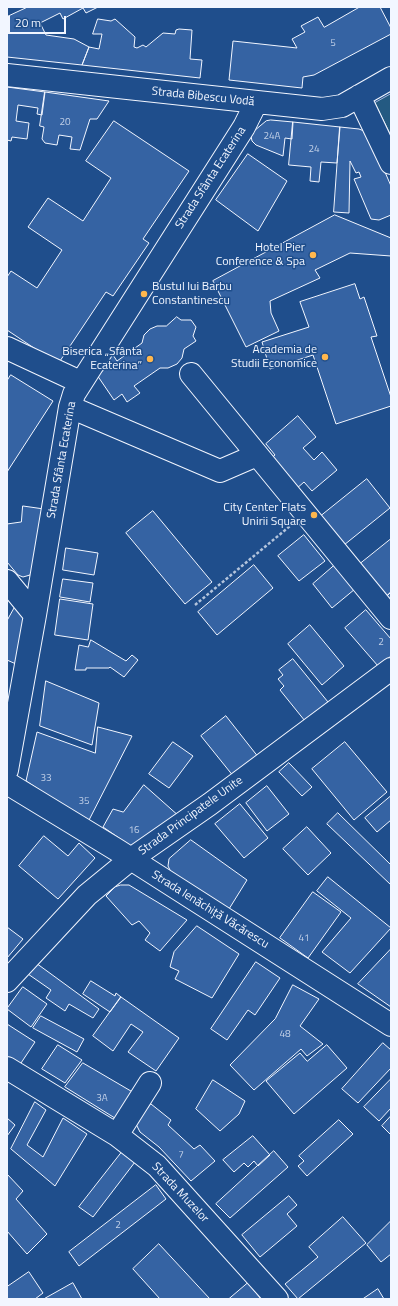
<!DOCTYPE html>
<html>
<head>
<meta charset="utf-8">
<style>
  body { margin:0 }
  #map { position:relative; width:398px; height:1306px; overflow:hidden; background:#1f4e8c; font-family:"Titillium Web",sans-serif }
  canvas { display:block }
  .frame { position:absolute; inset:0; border:8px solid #f2f6ff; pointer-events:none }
  .scale { position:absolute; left:8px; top:16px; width:58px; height:18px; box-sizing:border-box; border:2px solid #f2f6ff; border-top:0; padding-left:5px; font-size:12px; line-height:14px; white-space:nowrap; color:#f2f6ff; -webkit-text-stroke:3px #1f4e8c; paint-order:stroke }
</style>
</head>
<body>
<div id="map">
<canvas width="398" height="1306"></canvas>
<div class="frame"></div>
<div class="scale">20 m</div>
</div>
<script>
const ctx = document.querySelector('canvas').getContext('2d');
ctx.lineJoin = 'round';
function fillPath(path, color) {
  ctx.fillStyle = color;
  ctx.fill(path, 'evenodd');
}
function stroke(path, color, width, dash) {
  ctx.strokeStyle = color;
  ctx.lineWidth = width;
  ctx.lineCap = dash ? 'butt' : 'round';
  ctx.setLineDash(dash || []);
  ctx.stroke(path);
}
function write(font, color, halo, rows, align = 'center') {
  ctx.font = font + ' "Titillium Web",sans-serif';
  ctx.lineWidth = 3;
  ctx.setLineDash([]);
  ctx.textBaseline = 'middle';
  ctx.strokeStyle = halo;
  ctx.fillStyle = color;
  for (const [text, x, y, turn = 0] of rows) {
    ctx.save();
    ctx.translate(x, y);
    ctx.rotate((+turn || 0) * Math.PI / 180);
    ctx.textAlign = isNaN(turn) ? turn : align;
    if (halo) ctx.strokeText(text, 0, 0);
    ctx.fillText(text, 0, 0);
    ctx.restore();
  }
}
const green = new Path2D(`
  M391,94v42l-16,-33z`);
fillPath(green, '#245a82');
stroke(green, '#a8bbd7', 1);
const building = new Path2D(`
  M28,7h70l-12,6 -3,-5 -20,11 -3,-6 -20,10 6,12 28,4 15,8 -7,18 -75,-8v-40z
  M360,7h20l11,21v6l-77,41 -11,2 -1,11 -73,-8 4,-39 64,7 -5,-9 13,-7 -4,-6 17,-9 6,10z
  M98,19l13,2 4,-2 20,18 -1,10 3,1 6,-3 3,2 17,-14 12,1 1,-4 3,-1 13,1 -2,29 12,1 -2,18 -118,-13 7,-18 10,2 3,-15h-9z
  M7,87l38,5 -3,23 -5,-1 1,-6 -20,-3 -2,16 13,2 -2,16 -15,-2 -1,4 -4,-1z
  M45,92l64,9 -12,18h-7l-10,31 -10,-1 2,-12 -13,-2 -2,10 -12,-2 -3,-4 2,-12 -4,-1z
  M271,120l22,2 -1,17 -7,-1 -2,18 -27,-11 -4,-4 -1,-5 3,-5 12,-10z
  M114,121l75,50 -46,68 6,4 -36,53 -7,-4 -48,72 -51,-34v-53l4,-6 26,17 25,-38 -34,-23 20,-29 35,23 28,-43 -25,-17z
  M293,122l47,5 -3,36 -16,-1 -2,20 -9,-1 1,-14 -22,-2z
  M340,127l19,2 5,2 8,11 19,44v29l-12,5 -8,-1 -17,-40 7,-2 -2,-5 -3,1 -6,-12 -1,52 -15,-1z
  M248,154l39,27 -29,50 -42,-31z
  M335,215l56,23v18l-41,-3 -35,17 5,8 -50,23 1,12 8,18 -33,16 -33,-66z
  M355,284l5,15 4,-2 13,39 -6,1 20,60v9l-55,18 -23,-69 -43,14 -8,-27 47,-15 -9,-25z
  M177,317l4,3h10l5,7 -3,9 3,5 -12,8 -2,9 -5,6 -9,4h-8l-26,18 6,7 -13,9 -5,-8 -8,6 -17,-25 8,-6 -4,-5 12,-9 4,6 25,-18 2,-8 6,-6 7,-3h9z
  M11,375l42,26 -46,71v-91z
  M298,416l18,21 -13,11 11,12 8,-8 15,18 -25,21 -8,-9 -8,7 -26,-30 5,-4 -9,-11z
  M367,479l23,29 -46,37 -23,-29z
  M23,506l21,3 -9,59 -5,7 -7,2 -5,-2 -11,-13v-38l14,-2z
  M153,511l59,71 -27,22 -59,-71z
  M304,535l21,26 -26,20 -21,-25z
  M391,539v53l-4,4 -27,-32z
  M66,548l32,5 -4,22 -31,-5z
  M254,565l19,23 -56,47 -19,-23z
  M335,565l20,24 -23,19 -19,-24z
  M63,579l30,4 -3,19 -30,-5z
  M391,592v10l-4,-6z
  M60,599l33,5 -5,36 -33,-5z
  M15,607l10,12 -9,45 -9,-4v-39z
  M366,610l25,29v17l-13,10 -33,-38z
  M310,625l34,41 -22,19 -34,-41z
  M91,640l35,21 6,-6 6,5 -14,17 -14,-10 -1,1h-23v2h-11l4,-25 9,2z
  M293,659l35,43 -23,19 -25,-31 4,-4 -6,-7 5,-4 -4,-5z
  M46,681l53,22 -7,42 -52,-19z
  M226,716l33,42 -25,19 -33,-41z
  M98,727l34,9 -44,86 -62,-41 11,-49 58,21z
  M173,742l20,14 -24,32 -20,-14z
  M345,742l42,50 -33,28 -42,-51z
  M289,763l23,24 -10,9 -23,-24z
  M144,785l36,32 -45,32 -32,-22 10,-18 10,3z
  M267,786l22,28 -22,17 -21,-28z
  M391,796v24l-14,12 -12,-14z
  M240,804l28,34 -24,20 -29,-34z
  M338,813l53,52v20l-64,-61z
  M307,827l24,26 -23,22 -25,-26z
  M44,836l24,20 11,-13 16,15 -37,41 -39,-33z
  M191,840l56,40 -18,29 -58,-37 -3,-6 1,-7z
  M328,877l63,51 -41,45 -28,-21 29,-34 -34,-27z
  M121,885h8l58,35 -27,31 -15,-11 5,-7 -11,-12 -7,4 -26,-29 9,-9z
  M313,892l28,20 -33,46 -28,-20z
  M197,926l42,28 -27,44 -37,-19 4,-8 -9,-4 4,-15z
  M7,927l16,12 -16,19z
  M391,949v58l-33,-23z
  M256,962l24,16 -25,37 -7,-5 -21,30 -16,-11z
  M36,963l63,46 -6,9 -24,-14 -4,7 -19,-13 5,-8 -23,-16z
  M91,981l24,15 1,-3 5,4 -11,15 -27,-18z
  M293,985l26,14 -19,27 23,18 -16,12 -6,-7 -47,41 -24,-25 45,-46z
  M23,987l24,17 -16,23 -24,-18z
  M121,997l58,41 -23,33 -28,-19 15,-20 -12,-8 -18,27 -20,-15z
  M41,1016l43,23 -7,13 -44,-24z
  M7,1024l28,18 -16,24 -12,-8z
  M383,1043l8,7v18l-33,35 -16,-14z
  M58,1045l24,15 -17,23 -23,-14z
  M327,1045l20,23 -53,46 -28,-33 34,-28 7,8z
  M83,1063l53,31 -18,26 -53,-33z
  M391,1079v29l-12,13 -15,-14z
  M213,1080l32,21 -6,13 -19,17 -24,-22z
  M35,1102l11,8 -19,35 16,12 20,-39 24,16 -32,52 -44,-37z
  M151,1104l20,16 -3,5 26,24 6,-4 15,16 -24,20 -32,-34 -19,-15 -4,-8z
  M391,1116v19l-9,-9z
  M7,1118l8,7 -8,11z
  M339,1120l14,14 -46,42 -9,-10 6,-5 -5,-5z
  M253,1136l17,19 -12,11 -4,-5 -6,6 -4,-4 -10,9 -11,-12z
  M274,1151l14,16 -58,51 -14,-14z
  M122,1152l13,10 -42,55 -14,-10z
  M7,1174l16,17 -7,8 31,35 -20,20 -20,-23z
  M156,1185l10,14 -87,67 -10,-14z
  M289,1196l8,9 -10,9 10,12 -37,31 -18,-22z
  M343,1217l23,26 -68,56 -13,-15 33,-27 -9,-10z
  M391,1221v33l-10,8 -14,-17z
  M159,1244l51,55h-50l-27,-30z
  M29,1272l14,21 -8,6h-28v-12z
  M73,1283l9,16h-38z
  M248,1283l13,16h-32z
  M378,1289l6,10h-21z`);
fillPath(building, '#3563a3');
stroke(building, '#f2f6ff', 1);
const minor = new Path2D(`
  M7,75l315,34 20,-3 49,-28
  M359,96l32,67
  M7,348l73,34
  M191,374l200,244
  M70,407l150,64 37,-16
  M7,581l28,34
  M7,770l28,-155 35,-208 4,-13 170,-267 12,-24
  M7,783l110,67 274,175
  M7,981l80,-86 44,-36 79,-55 181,-135
  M7,1068l110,67 40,31 120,133
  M117,1135l33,-52`);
stroke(minor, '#f2f6ff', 24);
stroke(new Path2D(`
  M195,605l95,-79`), '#b3c4dc', 2.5, [3, 2]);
stroke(minor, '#1f4e8c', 22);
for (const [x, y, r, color] of [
  [313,255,4,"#ffb74d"],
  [144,294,4,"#ffb74d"],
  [325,357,4,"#ffb74d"],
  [150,359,4,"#ffb74d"],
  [314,515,4,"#ffb74d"]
]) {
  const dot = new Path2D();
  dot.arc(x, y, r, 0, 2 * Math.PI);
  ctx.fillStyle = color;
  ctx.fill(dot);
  stroke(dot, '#1f4e8c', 1.5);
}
write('10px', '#c3d1e8', null, [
  ["5",333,44],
  ["20",65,123],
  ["24A",272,137],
  ["24",314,150],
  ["2",381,643],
  ["33",46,779],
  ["35",84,802],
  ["16",134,831],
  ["41",304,939],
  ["48",285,1035],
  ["3A",102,1099],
  ["7",181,1156],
  ["2",118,1226]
]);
write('12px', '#f2f6ff', '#1f4e8c', [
  ["Strada Bibescu Vodă",203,97,6],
  ["Strada Sfânta Ecaterina",211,178,-57],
  ["Strada Sfânta Ecaterina",62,460,-80],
  ["Strada Principatele Unite",191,816,-36],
  ["Strada Ienăchiță Văcărescu",210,910,32],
  ["Strada Muzelor",180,1193,47]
]);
write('12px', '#f2f6ff', '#1f4e8c', [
  ["Hotel Pier",305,248],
  ["Conference & Spa",305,262],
  ["Bustul lui Barbu",152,287,"left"],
  ["Constantinescu",152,301,"left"],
  ["Academia de",317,350],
  ["Studii Economice",317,364],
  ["Biserica „Sfânta",142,352],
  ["Ecaterina”",142,366],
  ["City Center Flats",306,508],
  ["Unirii Square",306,522]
], 'right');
</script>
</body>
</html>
